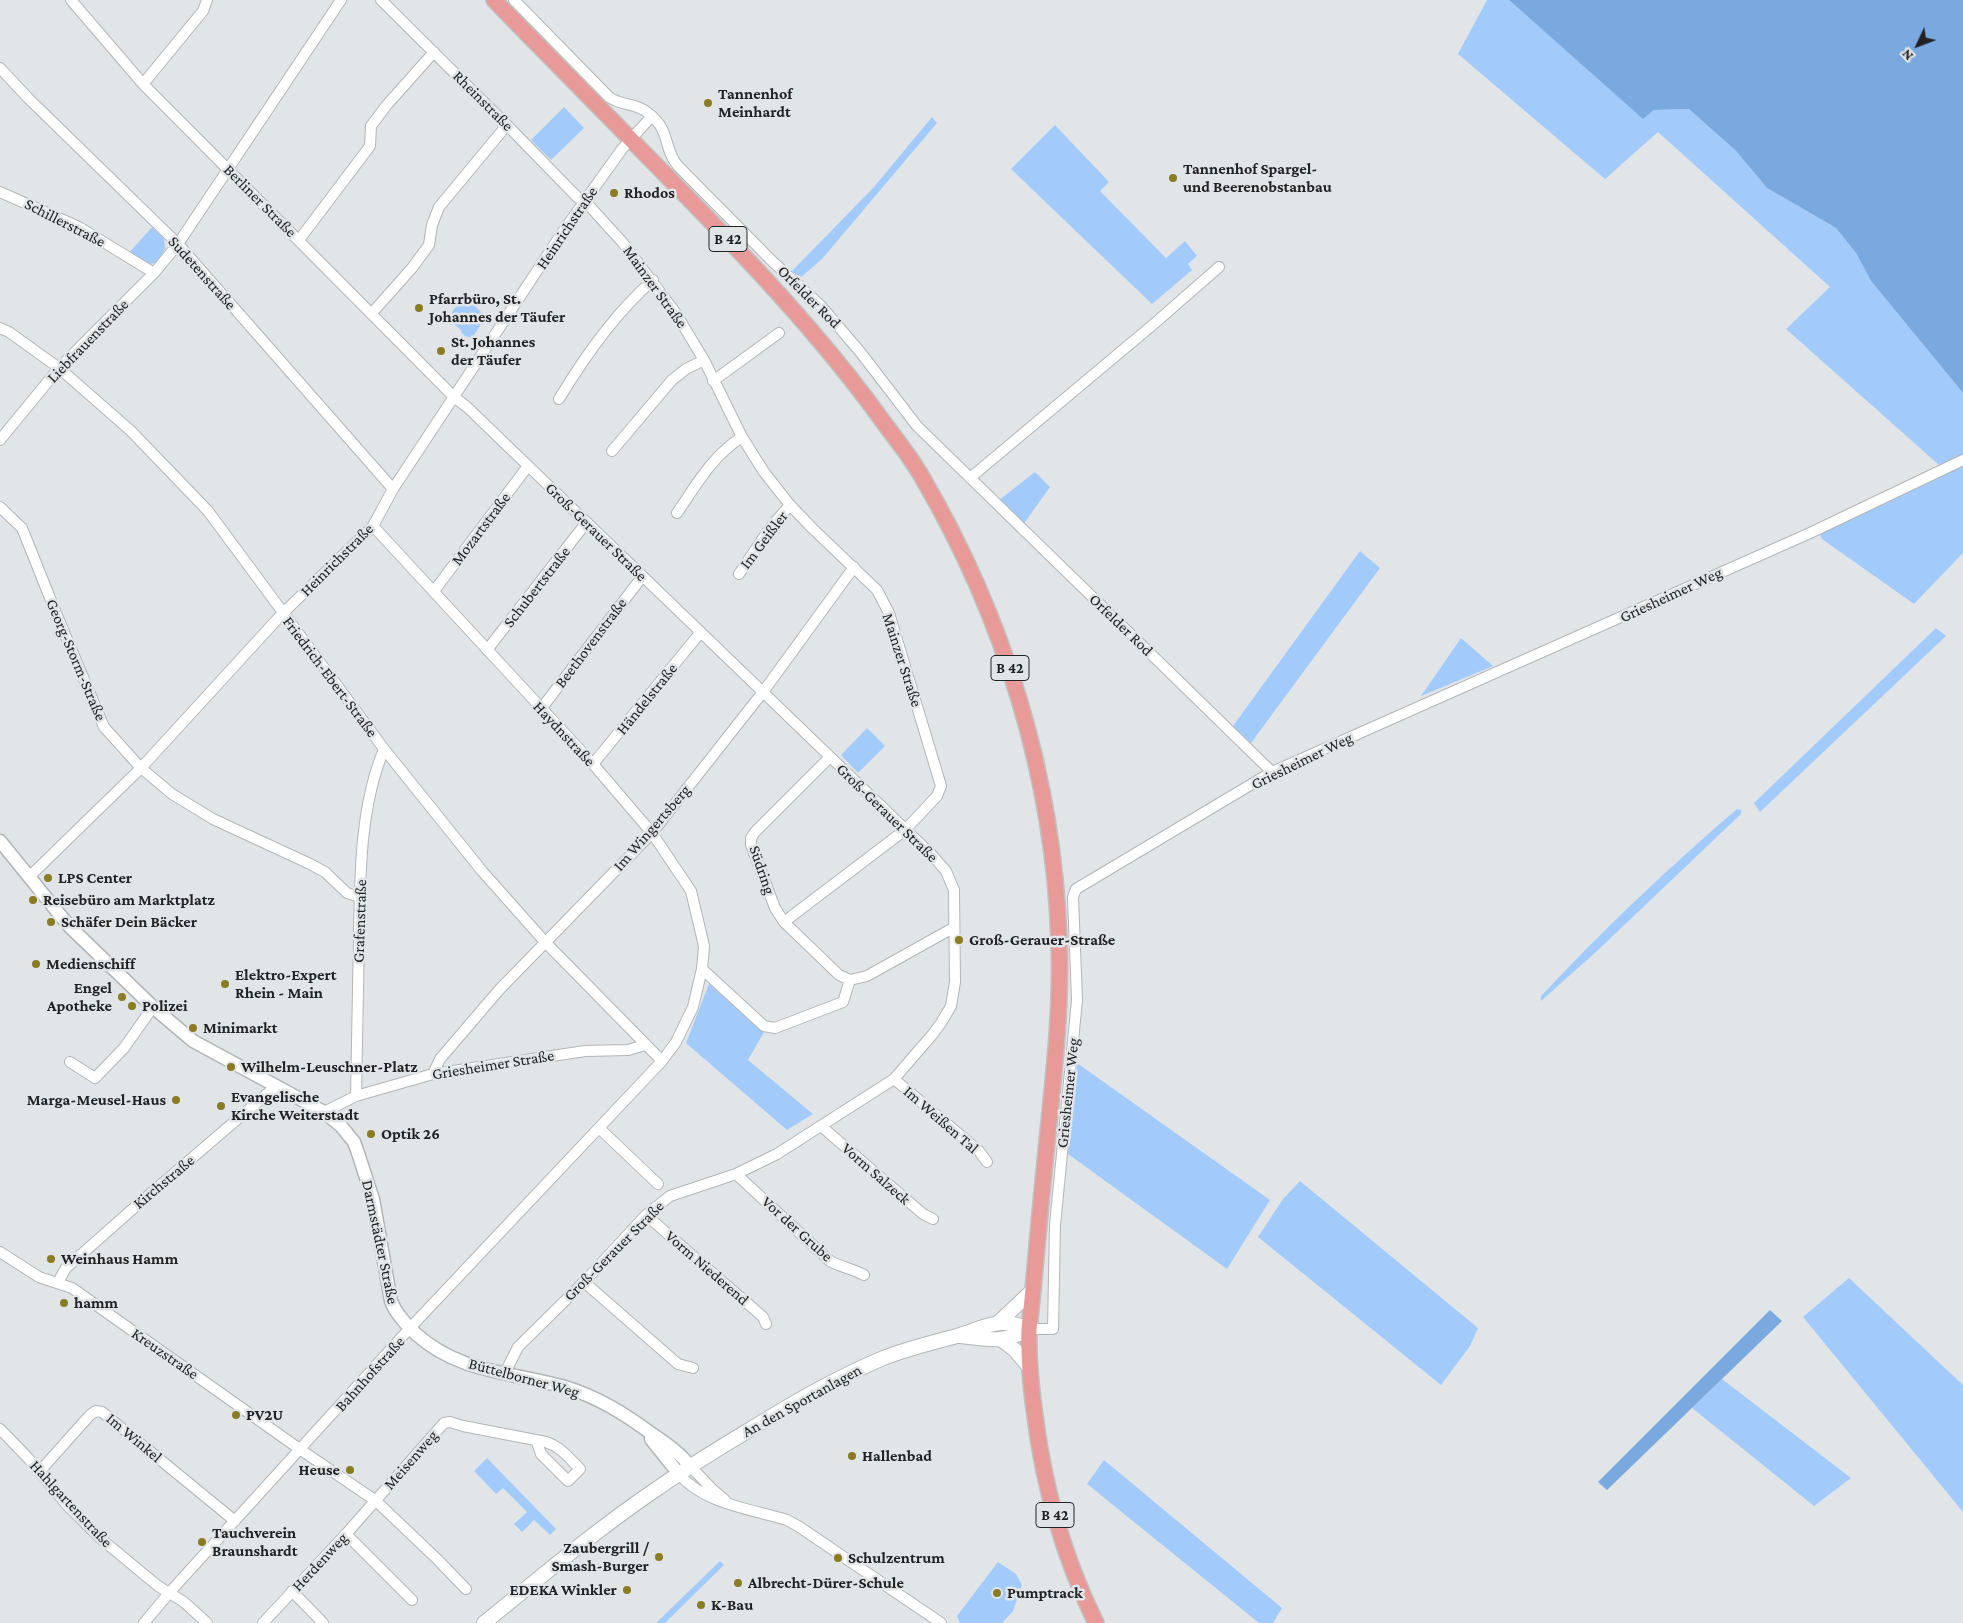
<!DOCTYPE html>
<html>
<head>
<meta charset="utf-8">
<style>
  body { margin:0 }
  #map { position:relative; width:1963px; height:1623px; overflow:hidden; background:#e2e5e8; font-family:"Crimson Pro",serif }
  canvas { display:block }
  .north { position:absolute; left:1893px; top:20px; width:50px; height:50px; -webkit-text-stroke:4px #e2e5e8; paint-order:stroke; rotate:227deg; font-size:14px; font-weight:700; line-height:20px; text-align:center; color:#212223 }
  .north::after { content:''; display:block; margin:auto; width:18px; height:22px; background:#212223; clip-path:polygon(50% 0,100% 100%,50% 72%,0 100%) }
</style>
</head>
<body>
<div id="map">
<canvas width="1963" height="1623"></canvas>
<div class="north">N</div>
</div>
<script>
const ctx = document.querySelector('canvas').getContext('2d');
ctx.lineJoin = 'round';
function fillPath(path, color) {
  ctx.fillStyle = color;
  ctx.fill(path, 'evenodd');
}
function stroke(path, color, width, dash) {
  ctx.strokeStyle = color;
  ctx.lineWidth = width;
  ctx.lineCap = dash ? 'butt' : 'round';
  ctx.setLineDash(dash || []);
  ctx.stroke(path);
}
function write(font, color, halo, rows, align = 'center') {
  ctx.font = font + ' "Crimson Pro",serif';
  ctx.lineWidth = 5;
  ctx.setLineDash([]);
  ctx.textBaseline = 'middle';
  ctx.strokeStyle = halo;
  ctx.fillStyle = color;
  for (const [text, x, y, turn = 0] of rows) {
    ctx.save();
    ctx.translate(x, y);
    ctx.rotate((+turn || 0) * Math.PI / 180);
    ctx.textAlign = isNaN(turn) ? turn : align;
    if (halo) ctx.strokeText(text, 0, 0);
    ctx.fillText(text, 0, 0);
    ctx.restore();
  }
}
fillPath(new Path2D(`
  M1487,0h22l134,118 11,-8 35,-1 47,42 31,37 69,40 20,25 15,28 92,112v61l-24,11 -153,-136 44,-42 -172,-155 -53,47 -147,-125z
  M564,107l20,21 -33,32 -20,-20z
  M932,117l5,6 -115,136 -22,19 -8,-7 82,-84z
  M1055,125l54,57 -9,9 66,67 19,-17 12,15 -9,8 4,6 -40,34 -141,-135z
  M152,227l12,12 1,10 -8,13 -10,3 -18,-12z
  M466,297l20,20 -14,21 -7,-2 -4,-4 1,-1 -14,-12 6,-10z
  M1963,465v88l-49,51 -92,-65 -2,-4 2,-4z
  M1035,472l15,15 -27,38 -25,-24z
  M1360,551l20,17 -129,175 -18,-17z
  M1936,628l10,8 -186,176 -6,-9z
  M1461,638l32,28 -72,30z
  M867,728l18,18 -27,27 -17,-18z
  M1737,809l4,1v4l-144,137 -56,50v-5c62,-66 128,-129 196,-187z
  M709,984l55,48 -16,28 65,54 -26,16 -101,-87z
  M1077,1063l193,137 -43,69 -159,-115z
  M1300,1181l178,147 -8,18 -29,39 -183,-148 25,-38z
  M1849,1278l114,107v127l-160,-195z
  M1722,1379l129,99 -37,28 -122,-98z
  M487,1458l69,71 -6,6 -16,-15 -12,12 -8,-8 13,-12 -24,-24 -7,6 -22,-23z
  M1104,1460l178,148 -9,15h-14l-172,-139z
  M720,1561l4,4 -59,58h-9z
  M998,1562l18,12 6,11 -9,26 -11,12h-42l-3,-7z`), '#a2cbfb');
fillPath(new Path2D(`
  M1509,0h454v393l-92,-112 -15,-28 -20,-25 -69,-40 -31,-37 -47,-42 -35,1 -11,9z
  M1770,1310l12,11 -175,169 -9,-8z`), '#7aa9e0');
const minor = new Path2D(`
  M71,0l72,84 311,313 13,10 464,447 15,17 8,19 1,92 -4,24 -10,17 -9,12 -38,44 -117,75 -41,20 -66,22 -24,19 -62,67 -66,65 -13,26
  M381,0l126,125 70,72 8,4 38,42 52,69 29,48 38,77 22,35 26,33 22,23 65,62 12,23 52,173 -4,10 -32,34 -121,92
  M514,0l95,97c12,9 28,6 39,16 24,18 14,34 30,53l95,96 48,44 40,47 56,73 355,346
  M0,68l28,30 150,146 215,245
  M143,84l60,-73 4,-11
  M0,192l79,35 75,46
  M299,240l71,-94 1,-20 15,-20 48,-54
  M372,313l40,-45 17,-23 3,-20 7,-18 68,-82
  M0,328l9,4 50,36 72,63 77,80 176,238 98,122 64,72 116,118
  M713,381l66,-48
  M559,399c26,-43 56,-86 94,-119
  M0,440l59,-72 95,-95 24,-29 163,-244
  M612,451l60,-71 14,-11 18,-9
  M970,478l185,-155 64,-56
  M0,507l22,21 34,85 48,114 37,41 31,26 41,25 95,44 17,9 22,21 13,4
  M677,513c20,-29 35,-57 65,-76
  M739,574l31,-46 20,-23
  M434,591l94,-125
  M487,650l99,-127
  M541,709l101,-132
  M830,757l-75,75 -4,6v7l24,63 9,14 55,53 11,5 17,-4 86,-48
  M593,764l107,-131
  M29,877l112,-109 141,-154 91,-88 20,-37 169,-256 60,-84 30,-33
  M702,969l62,57 11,2 68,-26 7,-22
  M70,1062l25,16 29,-30 29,-41
  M433,1074l7,-15 59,-69 153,-157 111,-141 91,-125
  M894,1079l85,72 8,11
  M356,1096c1,-54 2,-107 3,-160 1,-62 1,-129 25,-187
  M324,1112l32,-16 77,-22 152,-23 43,-1 17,-5
  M821,1126l102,88 10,5
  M599,1128l59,56
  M736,1174l94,87c11,6 23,8 34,14
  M646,1215l117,102 3,7
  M0,1252l39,25 33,11 229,162 75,51 61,58 29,30
  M58,1282l8,-14 70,-62 139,-119
  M584,1282l94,82 15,4
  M1029,1329h24l2,-104 22,-225 -4,-103 3,-8 196,-117 538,-239 153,-73
  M0,1429l28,29 39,47 33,33 58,48 26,16 23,21
  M690,1466l22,23 13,11
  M40,1471l50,-56 6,-4 6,1 133,109
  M679,1474c25,30 72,35 108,46l11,6 143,97
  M346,1534l66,66
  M292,1591l31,32
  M144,1623l25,-30 241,-265 252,-267 14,-19 17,-35 9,-38 2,-23 -13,-55 -39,-58 -59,-69 -220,-238
  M263,1623l83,-89 98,-111 6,-1 13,4 83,16c15,5 23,16 34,27l-12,12 -27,-27 -5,-14`);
const tertiary = new Path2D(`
  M0,841l69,85 84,81 40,34 131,71 17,14 13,16 3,8 16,49 18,102c5,13 15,23 25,33 43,39 96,38 149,53 33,10 60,27 87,47 14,9 28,19 38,32
  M651,1439l28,35`);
const secondary = new Path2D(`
  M999,1322l34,-32
  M960,1336c28,3 43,8 69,-7
  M1002,1340l13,10 15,18
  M484,1623c57,-46 113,-94 174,-135 31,-22 63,-41 96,-61 41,-25 82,-49 127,-68 24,-10 50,-16 76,-23 30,-9 40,-20 72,-7`);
const primary = new Path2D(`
  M494,0c76,78 154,156 230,235 58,61 114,123 163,192 12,16 25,32 35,50 82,140 132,301 137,464 3,74 -7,147 -14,221 -6,56 -10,112 -16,167 -1,29 2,59 6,87 9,72 29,142 61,207`);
stroke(minor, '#b2b5b8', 12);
stroke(tertiary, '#b2b5b8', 15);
stroke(secondary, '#b2b5b8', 16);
stroke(primary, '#c1c1c1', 18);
stroke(minor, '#fff', 10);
stroke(tertiary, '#fff', 12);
stroke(secondary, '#fff', 14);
stroke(primary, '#e89a99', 15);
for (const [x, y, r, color] of [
  [708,103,5,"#8a7c22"],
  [1173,178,5,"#8a7c22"],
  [614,193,5,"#8a7c22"],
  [419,308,5,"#8a7c22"],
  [441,351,5,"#8a7c22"],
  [48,878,5,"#8a7c22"],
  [33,900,5,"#8a7c22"],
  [51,922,5,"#8a7c22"],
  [959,940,5,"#8a7c22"],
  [36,964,5,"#8a7c22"],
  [225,984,5,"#8a7c22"],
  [122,997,5,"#8a7c22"],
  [132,1006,5,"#8a7c22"],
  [193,1028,5,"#8a7c22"],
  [231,1067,5,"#8a7c22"],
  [176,1100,5,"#8a7c22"],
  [221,1106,5,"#8a7c22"],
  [371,1134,5,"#8a7c22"],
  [51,1259,5,"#8a7c22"],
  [64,1303,5,"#8a7c22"],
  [236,1415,5,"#8a7c22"],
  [852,1456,5,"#8a7c22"],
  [350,1470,5,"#8a7c22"],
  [202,1542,5,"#8a7c22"],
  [659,1557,5,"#8a7c22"],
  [838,1558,5,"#8a7c22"],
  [738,1583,5,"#8a7c22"],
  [627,1590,5,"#8a7c22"],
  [997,1593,5,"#8a7c22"],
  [701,1605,5,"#8a7c22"]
]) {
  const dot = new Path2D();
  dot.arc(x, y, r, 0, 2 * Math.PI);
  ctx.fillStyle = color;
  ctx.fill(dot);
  stroke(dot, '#e2e5e8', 2);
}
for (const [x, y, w] of [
  [728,239,38],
  [1010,668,38],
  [1055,1515,38]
]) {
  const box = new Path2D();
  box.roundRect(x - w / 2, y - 12.5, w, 25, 4);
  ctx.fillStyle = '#e2e5e8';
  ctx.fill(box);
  stroke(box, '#212223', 1);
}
write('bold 15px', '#212223', null, [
  ["B 42",728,239],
  ["B 42",1010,668],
  ["B 42",1055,1515]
]);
write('bold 16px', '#212223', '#e2e5e8', [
  ["Tannenhof",718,94],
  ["Meinhardt",718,112],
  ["Tannenhof Spargel-",1183,169],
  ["und Beerenobstanbau",1183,187],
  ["Rhodos",624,193],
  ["Pfarrbüro, St.",429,299],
  ["Johannes der Täufer",429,317],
  ["St. Johannes",451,342],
  ["der Täufer",451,360],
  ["LPS Center",58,878],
  ["Reisebüro am Marktplatz",43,900],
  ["Schäfer Dein Bäcker",61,922],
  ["Groß-Gerauer-Straße",969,940],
  ["Medienschiff",46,964],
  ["Elektro-Expert",235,975],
  ["Rhein - Main",235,993],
  ["Engel",112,988,"right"],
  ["Apotheke",112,1006,"right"],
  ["Polizei",142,1006],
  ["Minimarkt",203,1028],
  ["Wilhelm-Leuschner-Platz",241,1067],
  ["Evangelische",231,1097],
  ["Kirche Weiterstadt",231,1115],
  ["Marga-Meusel-Haus",166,1100,"right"],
  ["Optik 26",381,1134],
  ["Weinhaus Hamm",61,1259],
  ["hamm",74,1303],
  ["PV2U",246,1415],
  ["Hallenbad",862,1456],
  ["Heuse",340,1470,"right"],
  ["Tauchverein",212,1533],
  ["Braunshardt",212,1551],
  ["Zaubergrill /",649,1548,"right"],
  ["Smash-Burger",649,1566,"right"],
  ["Schulzentrum",848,1558],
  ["Albrecht-Dürer-Schule",748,1583],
  ["EDEKA Winkler",617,1590,"right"],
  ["Pumptrack",1007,1593],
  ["K-Bau",711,1605]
], 'left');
write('16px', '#212223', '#e2e5e8', [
  ["Rheinstraße",483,101,45],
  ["Berliner Straße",260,201,45],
  ["Schillerstraße",65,223,27],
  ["Heinrichstraße",567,228,-56],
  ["Sudetenstraße",202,273,48],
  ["Mainzer Straße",655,287,54],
  ["Orfelder Rod",809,297,45],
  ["Liebfrauenstraße",88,341,-46],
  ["Mozartstraße",481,529,-53],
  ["Groß-Gerauer Straße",596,532,44],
  ["Im Geißler",764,540,-53],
  ["Heinrichstraße",337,560,-45],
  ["Schubertstraße",537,587,-52],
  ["Griesheimer Weg",1671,595,-25],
  ["Orfelder Rod",1121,625,44],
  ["Beethovenstraße",591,643,-53],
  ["Georg-Storm-Straße",76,660,67],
  ["Mainzer Straße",902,660,72],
  ["Friedrich-Ebert-Straße",330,677,53],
  ["Händelstraße",647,699,-51],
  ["Haydnstraße",564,734,47],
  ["Griesheimer Weg",1302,761,-26],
  ["Groß-Gerauer Straße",887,813,44],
  ["Im Wingertsberg",652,828,-49],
  ["Südring",762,870,71],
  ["Grafenstraße",360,921,-88],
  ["Griesheimer Straße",493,1065,-9],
  ["Griesheimer Weg",1068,1093,-84],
  ["Im Weißen Tal",941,1120,41],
  ["Vorm Salzeck",876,1174,41],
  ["Kirchstraße",164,1182,-40],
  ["Vor der Grube",797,1229,42],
  ["Darmstädter Straße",380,1242,78],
  ["Groß-Gerauer Straße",614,1251,-45],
  ["Vorm Niederend",707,1268,41],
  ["Kreuzstraße",165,1354,35],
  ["Bahnhofstraße",370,1374,-48],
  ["Büttelborner Weg",524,1378,15],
  ["An den Sportanlagen",802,1401,-29],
  ["Im Winkel",134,1438,40],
  ["Meisenweg",411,1460,-49],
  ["Hahlgartenstraße",71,1504,47],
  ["Herdenweg",320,1562,-47]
]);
</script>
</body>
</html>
